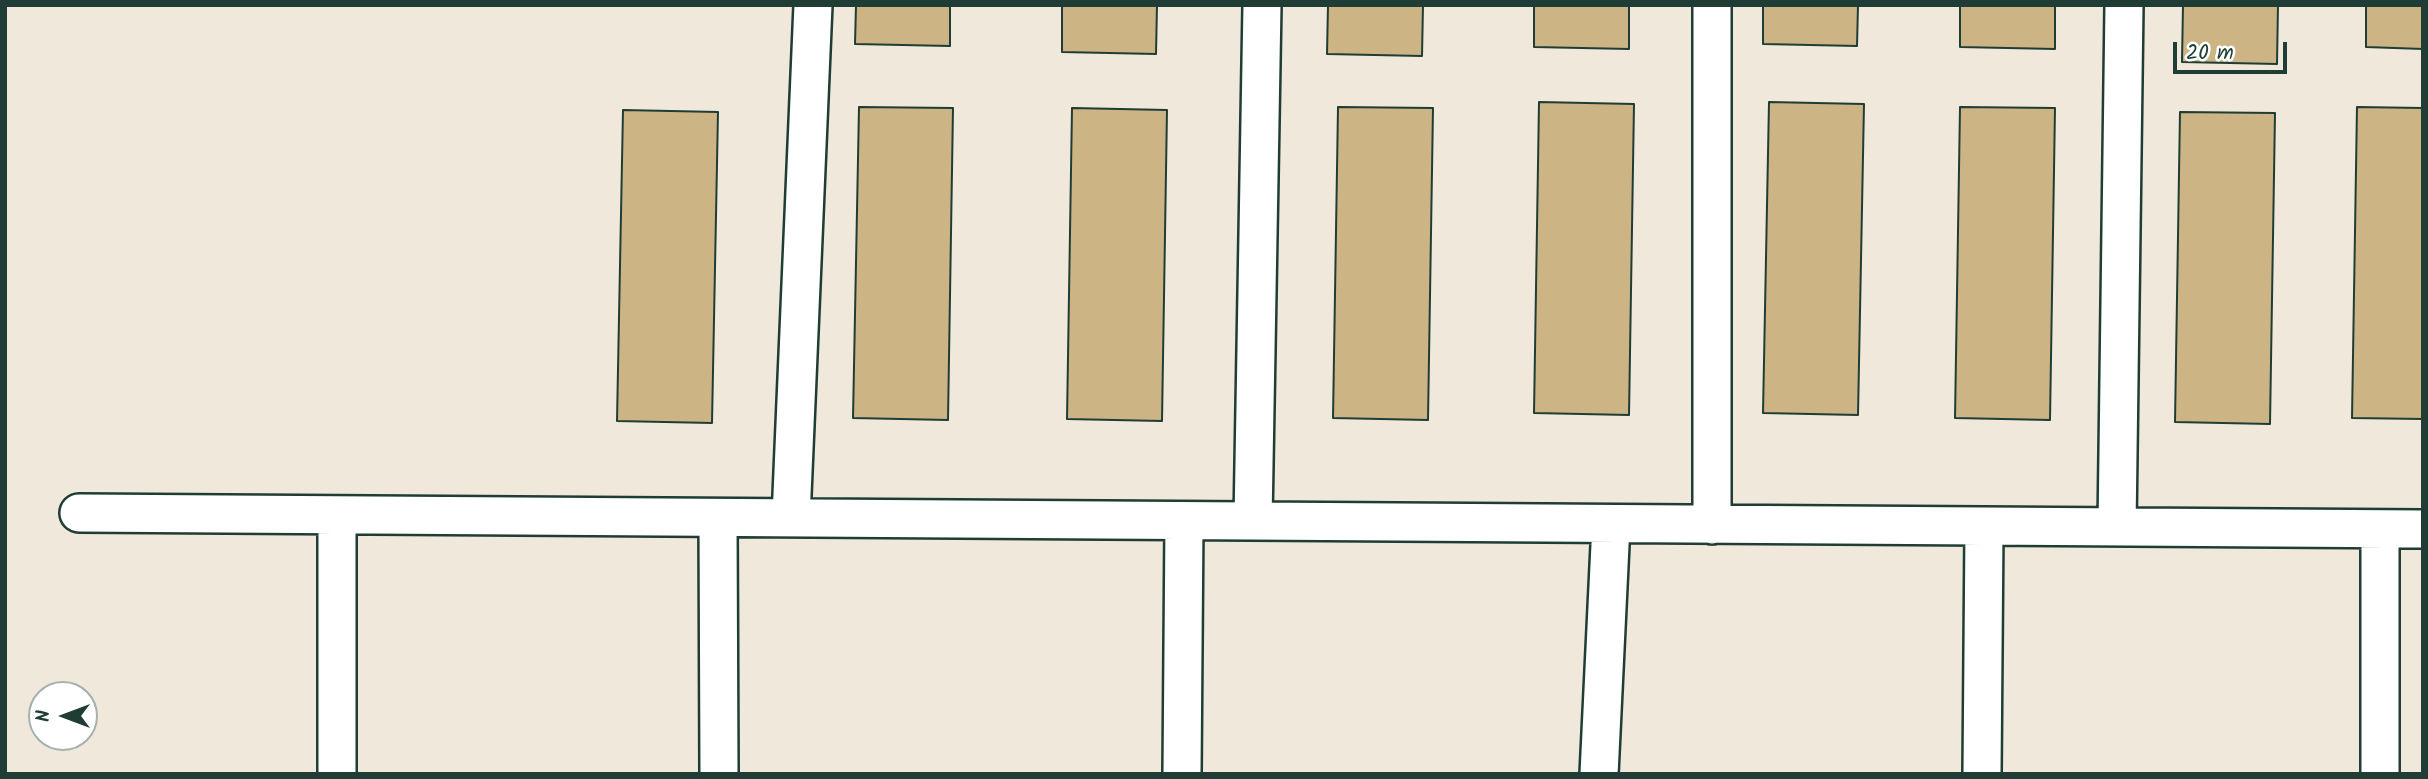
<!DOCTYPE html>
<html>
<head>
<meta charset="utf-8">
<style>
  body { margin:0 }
  #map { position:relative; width:2428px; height:779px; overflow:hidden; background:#f0e8da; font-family:Kalam,sans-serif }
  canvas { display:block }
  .frame { position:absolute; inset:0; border:7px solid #1f3d34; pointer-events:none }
  .north { position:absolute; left:28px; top:681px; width:70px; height:70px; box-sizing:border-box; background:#fff; border:2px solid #a5b1ae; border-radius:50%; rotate:270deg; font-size:19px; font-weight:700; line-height:28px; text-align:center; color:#1f3d34 }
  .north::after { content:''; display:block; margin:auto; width:24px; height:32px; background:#1f3d34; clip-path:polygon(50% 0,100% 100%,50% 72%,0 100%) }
  .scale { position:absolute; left:2173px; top:42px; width:114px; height:32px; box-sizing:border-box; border:4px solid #1f3d34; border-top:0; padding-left:9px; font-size:21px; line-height:24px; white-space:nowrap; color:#1f3d34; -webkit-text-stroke:5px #fff; paint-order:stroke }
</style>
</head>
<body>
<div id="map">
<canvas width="2428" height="779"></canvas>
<div class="frame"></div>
<div class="north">N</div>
<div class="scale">20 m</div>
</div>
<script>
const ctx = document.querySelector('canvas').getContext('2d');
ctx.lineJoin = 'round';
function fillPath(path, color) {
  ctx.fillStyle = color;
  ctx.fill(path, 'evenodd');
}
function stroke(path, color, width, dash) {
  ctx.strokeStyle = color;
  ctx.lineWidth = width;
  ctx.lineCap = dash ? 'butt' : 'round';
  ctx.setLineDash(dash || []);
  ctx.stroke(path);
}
const building = new Path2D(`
  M856,5h94v41l-95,-2z
  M1062,5h95l-1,49 -94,-2z
  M1328,5h95l-1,51 -95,-2z
  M1534,5h95v44l-95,-2z
  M1763,5h95l-1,41 -94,-2z
  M1960,5h95v44l-95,-2z
  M2183,5h95l-1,59 -95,-2z
  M2366,5h57v44l-57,-2z
  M1539,102l95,2 -5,311 -95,-2z
  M1769,102l95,2 -6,311 -95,-2z
  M859,107l94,1 -5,312 -95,-2z
  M1338,107l95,1 -5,312 -95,-2z
  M1960,107l95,1 -5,312 -95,-2z
  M2357,107l66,1v311l-71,-1z
  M1072,108l95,2 -5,311 -95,-2z
  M623,110l95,2 -6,311 -95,-2z
  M2180,112l95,1 -5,311 -95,-2z`);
fillPath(building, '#cdb484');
stroke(building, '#1f3d34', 2);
const street = new Path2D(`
  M1712,5v520
  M79,513l2344,16
  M337,515v259
  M718,518l1,256
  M791,518l22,-513
  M1253,521l9,-516
  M2117,527l7,-522
  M2380,529v245
  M1182,774l2,-253
  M1599,774l12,-250
  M1982,774l2,-246`);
stroke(street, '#1f3d34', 42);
stroke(street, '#fff', 37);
</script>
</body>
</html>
